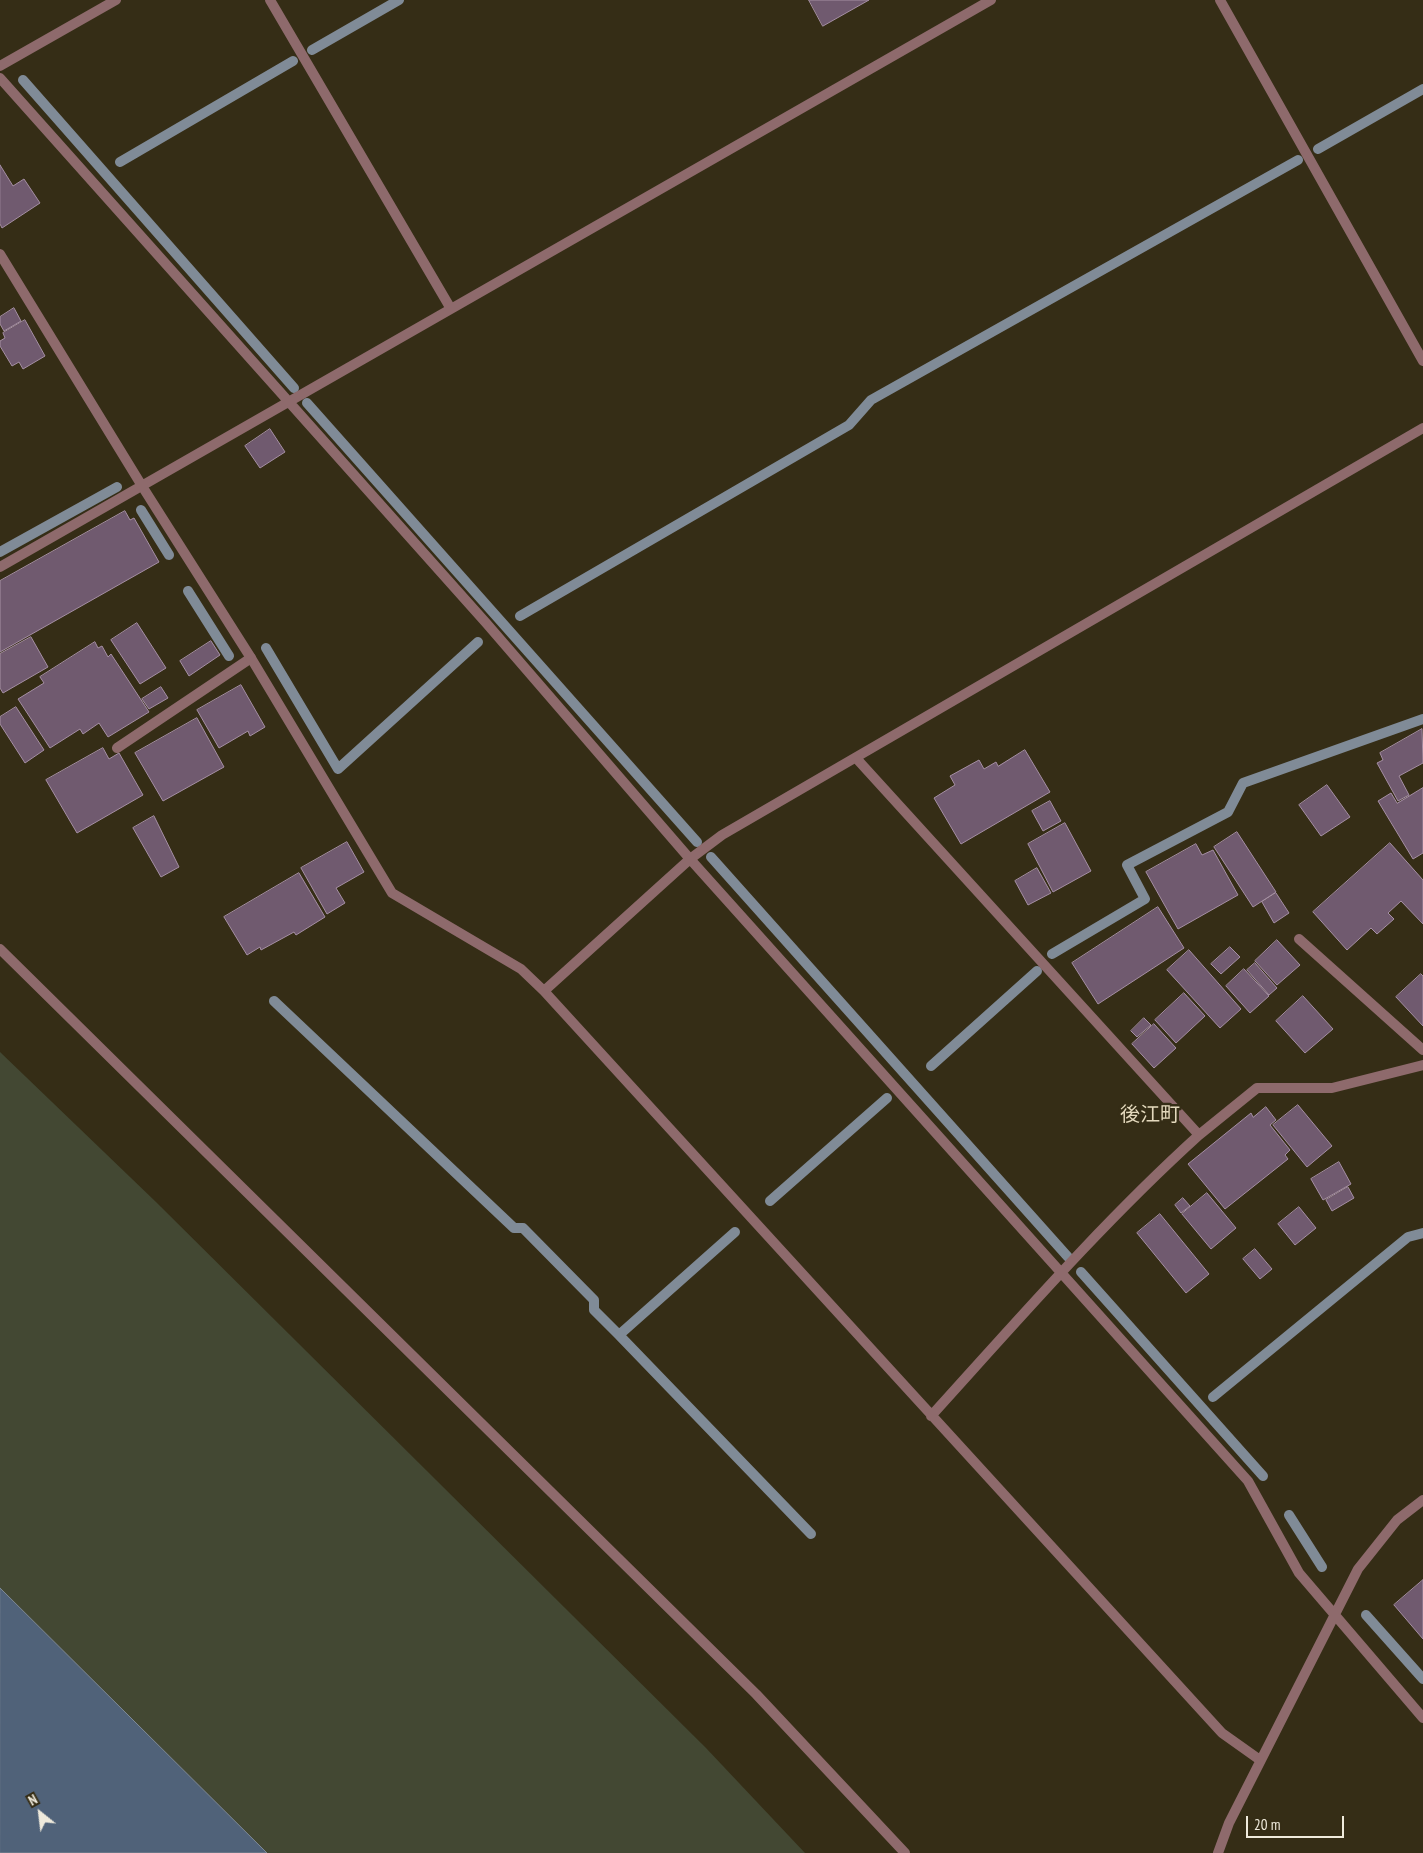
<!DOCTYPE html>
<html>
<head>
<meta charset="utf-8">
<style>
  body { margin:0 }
  #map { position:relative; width:1423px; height:1853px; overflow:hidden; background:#352d16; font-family:"PT Sans Narrow",sans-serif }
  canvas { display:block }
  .north { position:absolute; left:15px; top:1788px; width:50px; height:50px; -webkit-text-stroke:4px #352d16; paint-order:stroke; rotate:331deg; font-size:14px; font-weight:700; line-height:20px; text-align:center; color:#efeadc }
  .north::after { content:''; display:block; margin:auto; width:18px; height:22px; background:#efeadc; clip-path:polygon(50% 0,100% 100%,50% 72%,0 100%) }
  .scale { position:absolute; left:1246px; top:1816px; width:98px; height:22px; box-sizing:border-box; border:2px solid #efeadc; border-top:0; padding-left:6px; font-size:15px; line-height:18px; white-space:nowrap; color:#efeadc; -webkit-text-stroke:4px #352d16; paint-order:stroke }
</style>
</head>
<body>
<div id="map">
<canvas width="1423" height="1853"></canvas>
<div class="north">N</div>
<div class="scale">20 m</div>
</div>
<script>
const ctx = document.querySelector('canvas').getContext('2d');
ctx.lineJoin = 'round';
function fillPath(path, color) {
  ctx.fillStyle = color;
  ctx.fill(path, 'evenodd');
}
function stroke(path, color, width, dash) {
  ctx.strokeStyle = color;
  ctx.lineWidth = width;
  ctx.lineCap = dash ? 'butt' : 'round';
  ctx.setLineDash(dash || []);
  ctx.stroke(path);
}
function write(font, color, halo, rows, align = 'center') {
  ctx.font = font + ' "PT Sans Narrow","Noto Sans JP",sans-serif';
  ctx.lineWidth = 5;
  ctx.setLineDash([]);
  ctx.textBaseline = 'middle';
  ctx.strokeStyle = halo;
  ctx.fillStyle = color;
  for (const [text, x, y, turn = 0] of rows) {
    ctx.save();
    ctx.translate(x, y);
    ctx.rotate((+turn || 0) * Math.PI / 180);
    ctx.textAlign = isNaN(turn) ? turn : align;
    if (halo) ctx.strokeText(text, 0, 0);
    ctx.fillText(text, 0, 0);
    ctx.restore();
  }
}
fillPath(new Path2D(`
  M0,1052l156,150 550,546 99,105h-538l-267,-265z`), '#434833');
const water = new Path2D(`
  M0,1588l267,265h-267z`);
fillPath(water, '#506279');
stroke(water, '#808b97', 1);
stroke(new Path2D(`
  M312,50l87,-50
  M23,80l271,308
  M1318,149l105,-60
  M120,162l173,-101
  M307,403l390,439
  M141,510l28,45
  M0,552l117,-65
  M188,591l41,65
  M520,616l329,-191 22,-25 427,-240
  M266,648l72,121 140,-127
  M711,857l357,400
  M1052,954l93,-55 -18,-34 101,-53 15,-29 180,-64
  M274,1001l240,227h9l71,72v10l25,25
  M931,1066l106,-95
  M770,1201l117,-103
  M735,1232l-116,103 192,199
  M1081,1272l182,204
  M1213,1397l195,-160 15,-4
  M1289,1515l33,52
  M1366,1615l57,64`), '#808b97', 10);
const building = new Path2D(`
  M809,0h60l-46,26z
  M0,165l13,21 11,-7 16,24 -38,25 -2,-4z
  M14,308l7,13 -17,10 -4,-7v-7z
  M25,320l20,36 -22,13 -4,-7 -7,4 -12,-20v-5l5,-3 -2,-5z
  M270,429l15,23 -25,16 -15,-22z
  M125,511l5,9 4,-2 25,44 -159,90v-71z
  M137,623l29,45 -26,16 -29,-44z
  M31,637l17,30 -45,26 -3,-5v-34z
  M211,641l9,14 -31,21 -9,-15z
  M95,642l3,6 4,-2 6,11 3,-3 38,58 -41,25 -9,-14 -16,11 -3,-5 -30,19 -32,-49 26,-16 -4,-6z
  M241,685l24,42 -15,9 -2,-5 -29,17 -22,-38z
  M161,687l7,11 -19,11 -7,-10z
  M16,707l28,43 -19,13 -25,-39v-7z
  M197,718l27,49 -61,34 -28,-48z
  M1422,729l1,34 -24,13 10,19 -11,6 -21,-38 6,-3 -3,-7z
  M103,748l6,11 10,-6 24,42 -66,38 -31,-53z
  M1025,750l25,42 -89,52 -27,-46 21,-13 -5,-9 29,-16 5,9 12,-7 2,4z
  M1327,785l23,32 -29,19 -22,-31z
  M1423,788v65l-10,6 -35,-58 13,-8 6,10z
  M1050,801l11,20 -18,10 -11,-20z
  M154,816l25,51 -18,10 -28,-49z
  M1065,823l26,48 -38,21 -25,-48z
  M1237,832l39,60 -23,15 -39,-60z
  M347,842l17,30 -28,16 9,15 -18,11 -26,-46z
  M1390,843l33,37v44l-22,-23 -13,12 6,6 -17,15 -6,-6 -24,22 -34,-38z
  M1196,844l6,11 11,-5 25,45 -60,34 -32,-57z
  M1037,868l14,25 -23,12 -13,-24z
  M299,873l26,44 -29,18 -2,-3 -33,18 -1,-3 -13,8 -23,-38z
  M1276,893l13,20 -15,10 -12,-21z
  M1158,907l26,41 -86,56 -26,-41z
  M1277,940l23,25 -23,20 -22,-24z
  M1230,947l10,10 -19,17 -10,-10z
  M1189,950l52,59 -21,19 -53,-58z
  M1255,963l22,25 -8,7 -22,-25z
  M1244,969l25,27 -19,17 -24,-27z
  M1421,974l2,2v50l-27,-29z
  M1184,993l21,23 -29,27 -21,-23z
  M1303,996l30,33 -28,24 -29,-32z
  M1144,1018l7,7 -14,12 -6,-6z
  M1154,1024l22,24 -22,20 -22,-24z
  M1298,1105l34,41 -25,21 -34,-42z
  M1266,1107l10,13 -6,5 20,25 -5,5 3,4 -63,50 -37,-45 63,-51 2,4z
  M1339,1162l12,22 -28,16 -12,-21z
  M1348,1187l6,11 -22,13 -6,-11z
  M1207,1193l29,35 -25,21 -29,-35z
  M1183,1198l7,8 -9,7 -6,-8z
  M1299,1207l17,21 -21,17 -17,-21z
  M1160,1214l49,60 -23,19 -49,-60z
  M1255,1249l17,20 -12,10 -17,-20z
  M1423,1580v59l-29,-34z`);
fillPath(building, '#705a6f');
stroke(building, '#a58fa4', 1);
stroke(new Path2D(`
  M117,748l134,-90
  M1299,939l124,111
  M0,949l756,745 149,159`), '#8e6a6c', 10);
stroke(new Path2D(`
  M270,0l181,309
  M1220,0l203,361
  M0,66l116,-66
  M0,78l487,546 203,235 558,622 51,92 124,145
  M0,254l142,232 109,172 141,235 129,76 23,22 678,742 38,27
  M0,567l991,-567
  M856,758l343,377 58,-47h75l91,-23
  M544,991l146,-132 32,-24 701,-407
  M931,1416c87,-96 172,-194 268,-281
  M1218,1853l11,-30 129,-254 39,-49 26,-20`), '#8e6a6c', 10);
write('20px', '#e4d9bd', '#352d16', [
  ["後江町",1150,1115]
]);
</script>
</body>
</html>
